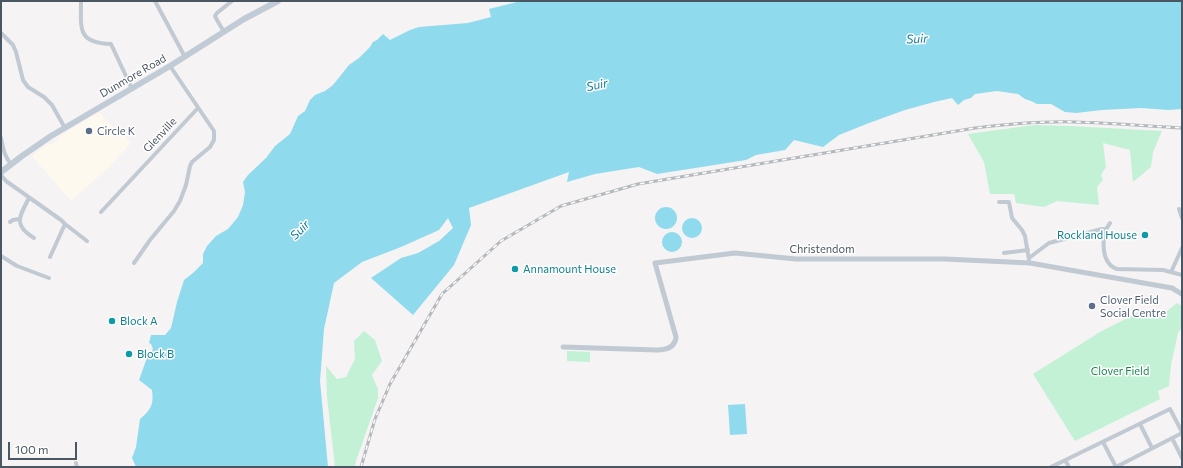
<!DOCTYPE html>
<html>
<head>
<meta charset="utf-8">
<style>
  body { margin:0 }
  #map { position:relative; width:1183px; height:468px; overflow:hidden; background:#f5f3f3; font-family:Commissioner,sans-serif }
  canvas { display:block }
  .frame { position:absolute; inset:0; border:2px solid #4a5661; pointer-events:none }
  .scale { position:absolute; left:8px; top:442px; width:69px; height:18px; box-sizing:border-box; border:2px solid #4a5661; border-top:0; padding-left:5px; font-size:12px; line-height:14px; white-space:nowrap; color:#4a5661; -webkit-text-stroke:3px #fff; paint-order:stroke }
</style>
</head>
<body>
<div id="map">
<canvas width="1183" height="468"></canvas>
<div class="frame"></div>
<div class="scale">100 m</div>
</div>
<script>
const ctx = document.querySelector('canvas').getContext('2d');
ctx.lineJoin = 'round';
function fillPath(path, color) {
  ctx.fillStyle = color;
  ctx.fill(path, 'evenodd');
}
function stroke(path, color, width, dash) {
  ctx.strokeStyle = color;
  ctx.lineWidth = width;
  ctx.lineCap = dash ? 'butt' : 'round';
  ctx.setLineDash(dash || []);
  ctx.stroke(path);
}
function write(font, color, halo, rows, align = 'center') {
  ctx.font = font + ' Commissioner,sans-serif';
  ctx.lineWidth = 3;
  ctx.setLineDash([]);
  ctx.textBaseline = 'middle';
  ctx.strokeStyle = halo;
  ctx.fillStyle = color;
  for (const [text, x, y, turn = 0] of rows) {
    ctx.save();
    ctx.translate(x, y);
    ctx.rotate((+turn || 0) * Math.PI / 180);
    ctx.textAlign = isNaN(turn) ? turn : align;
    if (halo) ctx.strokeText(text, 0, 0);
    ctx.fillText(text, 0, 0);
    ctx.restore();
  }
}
fillPath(new Path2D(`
  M99,112l21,23 2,-2 9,10 -21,23 -39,35 -39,-45 15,-12h6l6,-4 1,-4z`), '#fdf9ef');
fillPath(new Path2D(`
  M1034,125l36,1 92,5 -9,21 -2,15 -18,15 -3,-32 -27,-7 3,24 -5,8 2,5 -6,7 2,18 -42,-4 -13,6 -28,-4 -2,-9h-24l-6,-32 -16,-28z
  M1177,303l5,3v21l-4,6 -7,32 -2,21 -11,5 2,8 -85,42 -42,-67 67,-42 43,-22 23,2z
  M364,331l11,9 7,21 -10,14 6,14v9l-22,63 -1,6h-20l-8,-70 -1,-31 11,13 9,-2 9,-18 -1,-18z
  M567,351l23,1v10l-23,-1z`), '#c3f1d5');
fillPath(new Path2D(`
  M521,1h661v108l-14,1 -27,-2 -39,2 -26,3 -11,-1 -14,-8h-14l-6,-3 -6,-2 -7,-5 -21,-3 -22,3 -4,4 -7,2 -6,5 -6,-7 -18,4 -29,8 -36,13 -30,12 -16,12 -29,-7 -9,10 -29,5 -10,5 -89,14 -18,-7 -44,7 -28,8 2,-10 -100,36 2,17 -17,40 -41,50 -42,-37 30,-20 17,-5 21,-12 14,-13 -5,-10 -9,12 -38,17 -39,15 -28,21 -10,46 -4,52 8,86h-192l-4,-9 4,-11 4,-28c11,-9 14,-15 12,-29l-13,-10 10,-28h2l2,-3 -2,-5 -2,-1 2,-8h14l6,-7 6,-26 7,-22 9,-7 10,-10v-9l4,-8 9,-10 12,-7 10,-12 5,-12 2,-13 -2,-10 5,-7 18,-17 9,-12 15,-12 8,-18 7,-5 5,-11 5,-5 10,-4 8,-6 16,-20 10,-7 11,-11 3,-5 4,-2 6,-6 7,6 20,-10 9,-3 49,-4 23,-6 -2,-8z
  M655 218a11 11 0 1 1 22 0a11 11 0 1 1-22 0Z
  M682 228a10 10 0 1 1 20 0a10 10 0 1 1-20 0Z
  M662 242a10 10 0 1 1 20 0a10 10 0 1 1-20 0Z
  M745,404l2,30 -17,1 -2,-30z`), '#90daee');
stroke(new Path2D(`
  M81,1c0,28 -4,42 30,43l21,45
  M155,1l30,56
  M224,32l-7,-12 -2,-4 2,-3 15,-12
  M1,33l12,12 3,7 7,28 5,7 16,10 8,8 13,23
  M1,138c2,10 3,18 10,26
  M1,175l5,6 55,39 4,4 22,17
  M29,198c-10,19 -16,27 5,40
  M999,202h10l3,16 10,12 3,6 4,24
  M1179,209l3,9
  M101,212l97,-104
  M10,222l3,-2 6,-1
  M1110,223c-9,12 -10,40 7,46l46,1 19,5
  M1004,253l24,-3
  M1,256l16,10 32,12
  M50,257l15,-33
  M1029,258l20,-15 53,-14h4
  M134,263l16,-23 24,-29 6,-10 6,-16 4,-19 2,-4 18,-15 4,-7v-9l-44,-65
  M1171,272l11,-24
  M1140,424l12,24
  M1172,438l10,20
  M1103,442l13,25
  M1065,460l4,7
  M76,463l1,4
  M1051,467l119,-58 12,23
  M1116,467l66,-34`), '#c1cad2', 4);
stroke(new Path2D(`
  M563,347l94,3c9,0 18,-2 19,-13l-21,-74 80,-10 61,6h149l85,4 142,25 10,6`), '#c1cad2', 5);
stroke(new Path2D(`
  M1,172l21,-16 29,-20 119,-70 74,-47 34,-18`), '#c1cbd6', 6);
const rail = new Path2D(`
  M361,467l14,-48 15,-35 52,-90 59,-53 60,-35 77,-22 337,-56c33,-4 66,-7 100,-6 36,1 71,4 107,6`);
stroke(rail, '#b5b8bd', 3);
stroke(rail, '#fff', 1.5, [4.5]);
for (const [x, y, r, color] of [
  [89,131,4,"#5c6f8a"],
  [1145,235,4,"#0f9aa8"],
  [515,269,4,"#0f9aa8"],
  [1092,306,4,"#5c6f8a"],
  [112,321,4,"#0f9aa8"],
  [129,354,4,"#0f9aa8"]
]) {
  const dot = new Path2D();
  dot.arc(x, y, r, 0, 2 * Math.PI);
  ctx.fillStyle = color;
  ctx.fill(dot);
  stroke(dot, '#fff', 1.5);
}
write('11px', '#4a5661', '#fff', [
  ["Dunmore Road",133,76,-30],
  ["Glenville",160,135,-47],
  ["Christendom",822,249]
]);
write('11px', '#4e5e75', '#fff', [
  ["Circle K",97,131],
  ["Clover Field",1100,300],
  ["Social Centre",1100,313]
], 'left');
write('11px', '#0d838f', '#fff', [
  ["Rockland House",1137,235,"right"],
  ["Annamount House",523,269],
  ["Block A",120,321],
  ["Block B",137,354]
], 'left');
write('11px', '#17864f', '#fff', [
  ["Clover Field",1120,371]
]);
write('italic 12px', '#0c7c9b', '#fff', [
  ["Suir",917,39,-3],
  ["Suir",597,85,-12],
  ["Suir",300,230,-46]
]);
</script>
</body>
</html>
